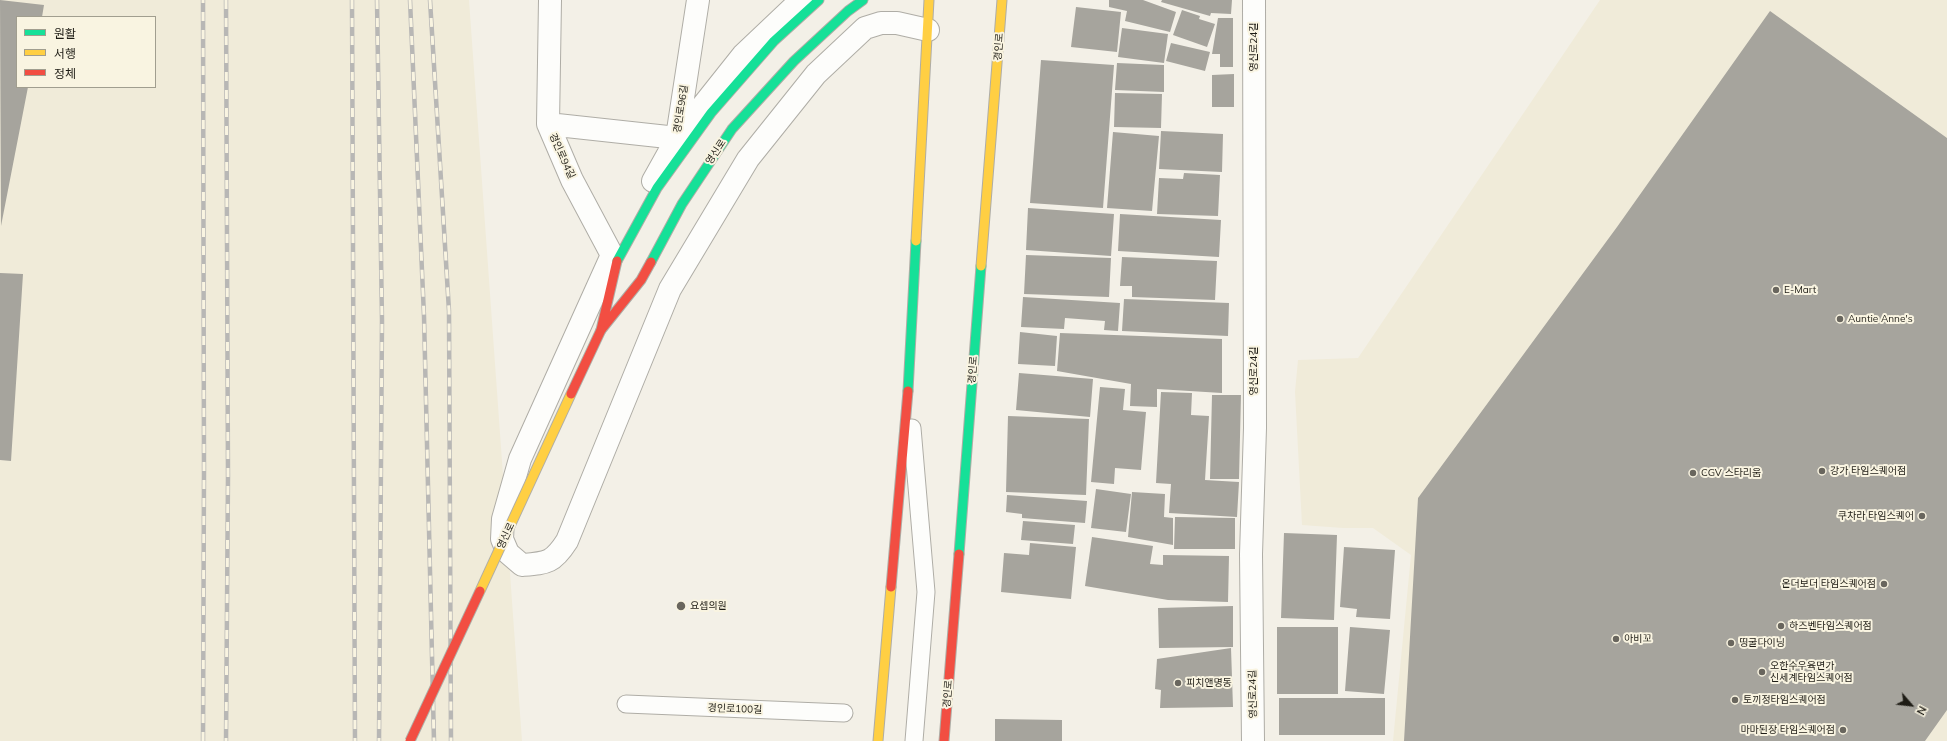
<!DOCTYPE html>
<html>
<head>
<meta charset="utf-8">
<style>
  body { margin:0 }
  #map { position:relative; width:1947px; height:741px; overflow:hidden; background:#f3f0e7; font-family:Mulish,"Noto Sans KR",sans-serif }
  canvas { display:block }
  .legend { position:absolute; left:16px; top:16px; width:140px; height:72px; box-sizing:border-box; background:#f9f4e1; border:1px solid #a19e8f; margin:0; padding:5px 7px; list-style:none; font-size:12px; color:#1e1c15 }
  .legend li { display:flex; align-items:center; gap:8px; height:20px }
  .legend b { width:20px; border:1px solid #a19e8f }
  .north { position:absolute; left:1891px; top:685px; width:40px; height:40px; -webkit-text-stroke:3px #f9f4e1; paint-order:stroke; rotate:118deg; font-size:11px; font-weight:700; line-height:16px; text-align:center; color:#1e1c15 }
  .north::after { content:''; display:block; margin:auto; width:14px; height:18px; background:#1e1c15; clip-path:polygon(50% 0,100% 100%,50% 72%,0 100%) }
</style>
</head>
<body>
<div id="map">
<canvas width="1947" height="741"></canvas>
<ul class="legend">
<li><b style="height:5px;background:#16e098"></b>원활</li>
<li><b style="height:5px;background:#ffcf43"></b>서행</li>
<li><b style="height:5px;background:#f24e42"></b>정체</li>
</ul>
<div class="north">N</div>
</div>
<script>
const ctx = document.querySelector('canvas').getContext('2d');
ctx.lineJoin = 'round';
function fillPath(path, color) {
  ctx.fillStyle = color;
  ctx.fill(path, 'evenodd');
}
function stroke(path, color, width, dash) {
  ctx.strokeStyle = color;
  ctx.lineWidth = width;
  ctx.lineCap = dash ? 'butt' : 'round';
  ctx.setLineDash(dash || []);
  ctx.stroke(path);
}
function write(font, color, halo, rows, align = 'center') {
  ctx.font = font + ' Mulish,"Noto Sans KR",sans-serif';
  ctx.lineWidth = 4;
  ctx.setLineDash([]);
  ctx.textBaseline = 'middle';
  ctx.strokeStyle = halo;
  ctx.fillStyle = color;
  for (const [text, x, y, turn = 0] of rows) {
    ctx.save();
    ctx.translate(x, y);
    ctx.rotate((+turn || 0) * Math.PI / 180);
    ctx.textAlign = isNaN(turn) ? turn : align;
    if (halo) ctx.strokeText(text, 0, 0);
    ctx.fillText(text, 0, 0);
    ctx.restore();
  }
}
fillPath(new Path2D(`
  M0,0h469l53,741h-522zM17,17h138v70h-138z
  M1600,0h347v741h-554l18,-186 -38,-27h-30l-41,-3 -7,-133 3,-32 60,-2z`), '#f0ebd9');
fillPath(new Path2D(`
  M0,0l44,5 -2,12h-25v70h11l-27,139z
  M1109,0h34l33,12 -6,20 -45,-11 2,-10 -18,-4z
  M1162,0h70l-1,14 -20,-1 -1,3 -49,-14z
  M1076,7l45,5 -4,40 -46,-5z
  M1182,10l18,6 -1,3 16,5 -8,23 -34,-12z
  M1770,11l177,127v572l-22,31h-521l14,-243 199,-271z
  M1218,18h15v49h-13v-13h-8z
  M1122,28l46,6 -4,29 -46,-6z
  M1171,43l39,9 -5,19 -39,-10z
  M1041,60l73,5 -11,143 -73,-5z
  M1117,63l47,2v27l-49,-2z
  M1234,74v33h-22v-32z
  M1115,93l47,1 -1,34 -47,-1z
  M1161,131l62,3 -1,38 -63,-3z
  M1113,132l46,4 -7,75 -45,-3z
  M1184,173l36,2 -2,41 -61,-2 2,-36 24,1z
  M1028,208l86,6 -3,42 -85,-6z
  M1120,214l101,6 -2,37 -101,-6z
  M1026,255l85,3 -2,39 -85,-3z
  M1122,257l95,4 -2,39 -83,-3v-11h-12z
  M0,273l23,1 -12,187 -11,-1z
  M1023,297l97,6 -2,28 -14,-1 1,-9 -40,-3 -1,11 -43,-2z
  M1124,299l105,4 -1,33 -106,-5z
  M1020,332l37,4 -2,30 -37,-2z
  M1060,333l162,6v54l-65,-4v18l-27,-1 1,-22 -74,-13z
  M1019,373l74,6 -3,38 -74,-7z
  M1100,387l25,2 -2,21 23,2 -5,58 -26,-2 -1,16 -23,-2z
  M1161,392l31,1 -1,22 18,1 -4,64 34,2 -2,35 -68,-4 2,-29 -15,-1z
  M1212,395h29l-2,84h-29z
  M1008,416l81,3 -3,76 -80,-3z
  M1096,489l35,5 -5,38 -35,-4z
  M1132,492l33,2 -1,23 9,1v27l-45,-8z
  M1007,495l80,6 -2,22 -63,-5v-4l-16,-2z
  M1175,517l60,1v31h-61z
  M1023,521l52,4 -2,19 -52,-4z
  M1284,533l53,2 -3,85 -53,-2z
  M1092,537l61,9 -3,18 13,1v-10l66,1 -1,46 -60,-2 -83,-14z
  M1030,543l46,4 -5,52 -70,-7 3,-39 25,2z
  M1344,547l51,3 -5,69 -34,-2 1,-8 -17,-2z
  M1233,606v41l-74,1 -1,-40z
  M1277,627h61v67h-61z
  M1350,627l40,3 -6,64 -39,-3z
  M1231,648l2,59 -73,1 1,-18 -6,-1 2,-30z
  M1279,698h106v37h-106z
  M995,719l67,1v21h-67z`), '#a6a49d');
const lane = new Path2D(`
  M912,428l14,164 -12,149
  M626,704l218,9`);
const street = new Path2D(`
  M550,0l-2,124 24,56 40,75
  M548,124l129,14
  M677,137l21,-137
  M653,181l24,-43 66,-83 58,-55
  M612,255l-92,204 -17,60 -1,20 6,14 14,12c25,-2 31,-2 45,-24l103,-252 78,-130 68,-85 49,-46 16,-5h16l31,7
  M1253,741l-2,-187 4,-126 -1,-428`);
const fast = new Path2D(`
  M617,261l40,-73 54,-75 63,-72 45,-41
  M651,262l31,-58 50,-75 62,-68 54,-50 15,-11
  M908,391l8,-150
  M959,554l22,-288`);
const slow = new Path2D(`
  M916,241l13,-241
  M981,266l21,-266
  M878,741l13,-154`);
const jam = new Path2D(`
  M617,261l-16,69 40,-50 10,-18
  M891,587l17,-196
  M944,741l15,-187`);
stroke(lane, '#afada6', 19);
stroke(street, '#afada6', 24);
stroke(fast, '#afada6', 11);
stroke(slow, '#afada6', 11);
stroke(jam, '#afada6', 11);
stroke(lane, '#fdfdfb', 17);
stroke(street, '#fdfdfb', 22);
stroke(fast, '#16e098', 9);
stroke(slow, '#ffcf43', 9);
stroke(jam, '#f24e42', 9);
const rail = new Path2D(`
  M226,0l2,475 -2,266
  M352,0l3,741
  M377,0l5,320 -3,421
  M410,0l14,316 10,425
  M430,0l19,311 2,430
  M203,741l1,-271 -1,-470`);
stroke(rail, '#b8b7b5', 4.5);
stroke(rail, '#f9f4e1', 3, [9]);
const slowBridge = new Path2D(`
  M480,591l91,-197`);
const jamBridge = new Path2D(`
  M571,394l30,-64
  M410,741l70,-150`);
stroke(slowBridge, '#afada6', 11, []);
stroke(jamBridge, '#afada6', 11, []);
stroke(slowBridge, '#ffcf43', 9);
stroke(jamBridge, '#f24e42', 9);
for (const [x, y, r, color] of [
  [1776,290,4,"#69665e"],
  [1840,319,4,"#69665e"],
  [1822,471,4,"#69665e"],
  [1693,473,4,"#69665e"],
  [1922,516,4,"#69665e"],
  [1884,584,4,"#69665e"],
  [681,606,5,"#69665e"],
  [1781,626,4,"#69665e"],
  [1616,639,4,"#69665e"],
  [1731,643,4,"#69665e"],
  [1762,672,4,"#69665e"],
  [1178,683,4,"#69665e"],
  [1735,700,4,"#69665e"],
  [1843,730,4,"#69665e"]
]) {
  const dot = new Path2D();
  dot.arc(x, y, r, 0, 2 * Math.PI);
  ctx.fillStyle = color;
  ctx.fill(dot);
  stroke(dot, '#f9f4e1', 1.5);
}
write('10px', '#1e1c15', '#f9f4e1', [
  ["경인로",999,47,-86],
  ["영신로24길",1254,47,-90],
  ["경인로96길",681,109,-81],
  ["영신로",716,152,-56],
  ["경인로94길",562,156,66],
  ["경인로",973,370,-86],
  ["영신로24길",1254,371,-90],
  ["영신로",506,536,-65],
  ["경인로",948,694,-86],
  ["영신로24길",1253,694,-91],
  ["경인로100길",735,709,2]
]);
write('10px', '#1e1c15', '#f9f4e1', [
  ["E-Mart",1784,290],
  ["Auntie Anne's",1848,319],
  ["강가 타임스퀘어점",1830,471],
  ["CGV 스타리움",1701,473],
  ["쿠차라 타임스퀘어",1914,516,"right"],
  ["온더보더 타임스퀘어점",1876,584,"right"],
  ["요셉의원",690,606],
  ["하즈벤타임스퀘어점",1789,626],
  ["아비꼬",1624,639],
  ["띵굴다이닝",1739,643],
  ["오한수우육면가",1770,666],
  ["신세계타임스퀘어점",1770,678],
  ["피치앤명동",1186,683],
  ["토끼정타임스퀘어점",1743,700],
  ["마마된장 타임스퀘어점",1835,730,"right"]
], 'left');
</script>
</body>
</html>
